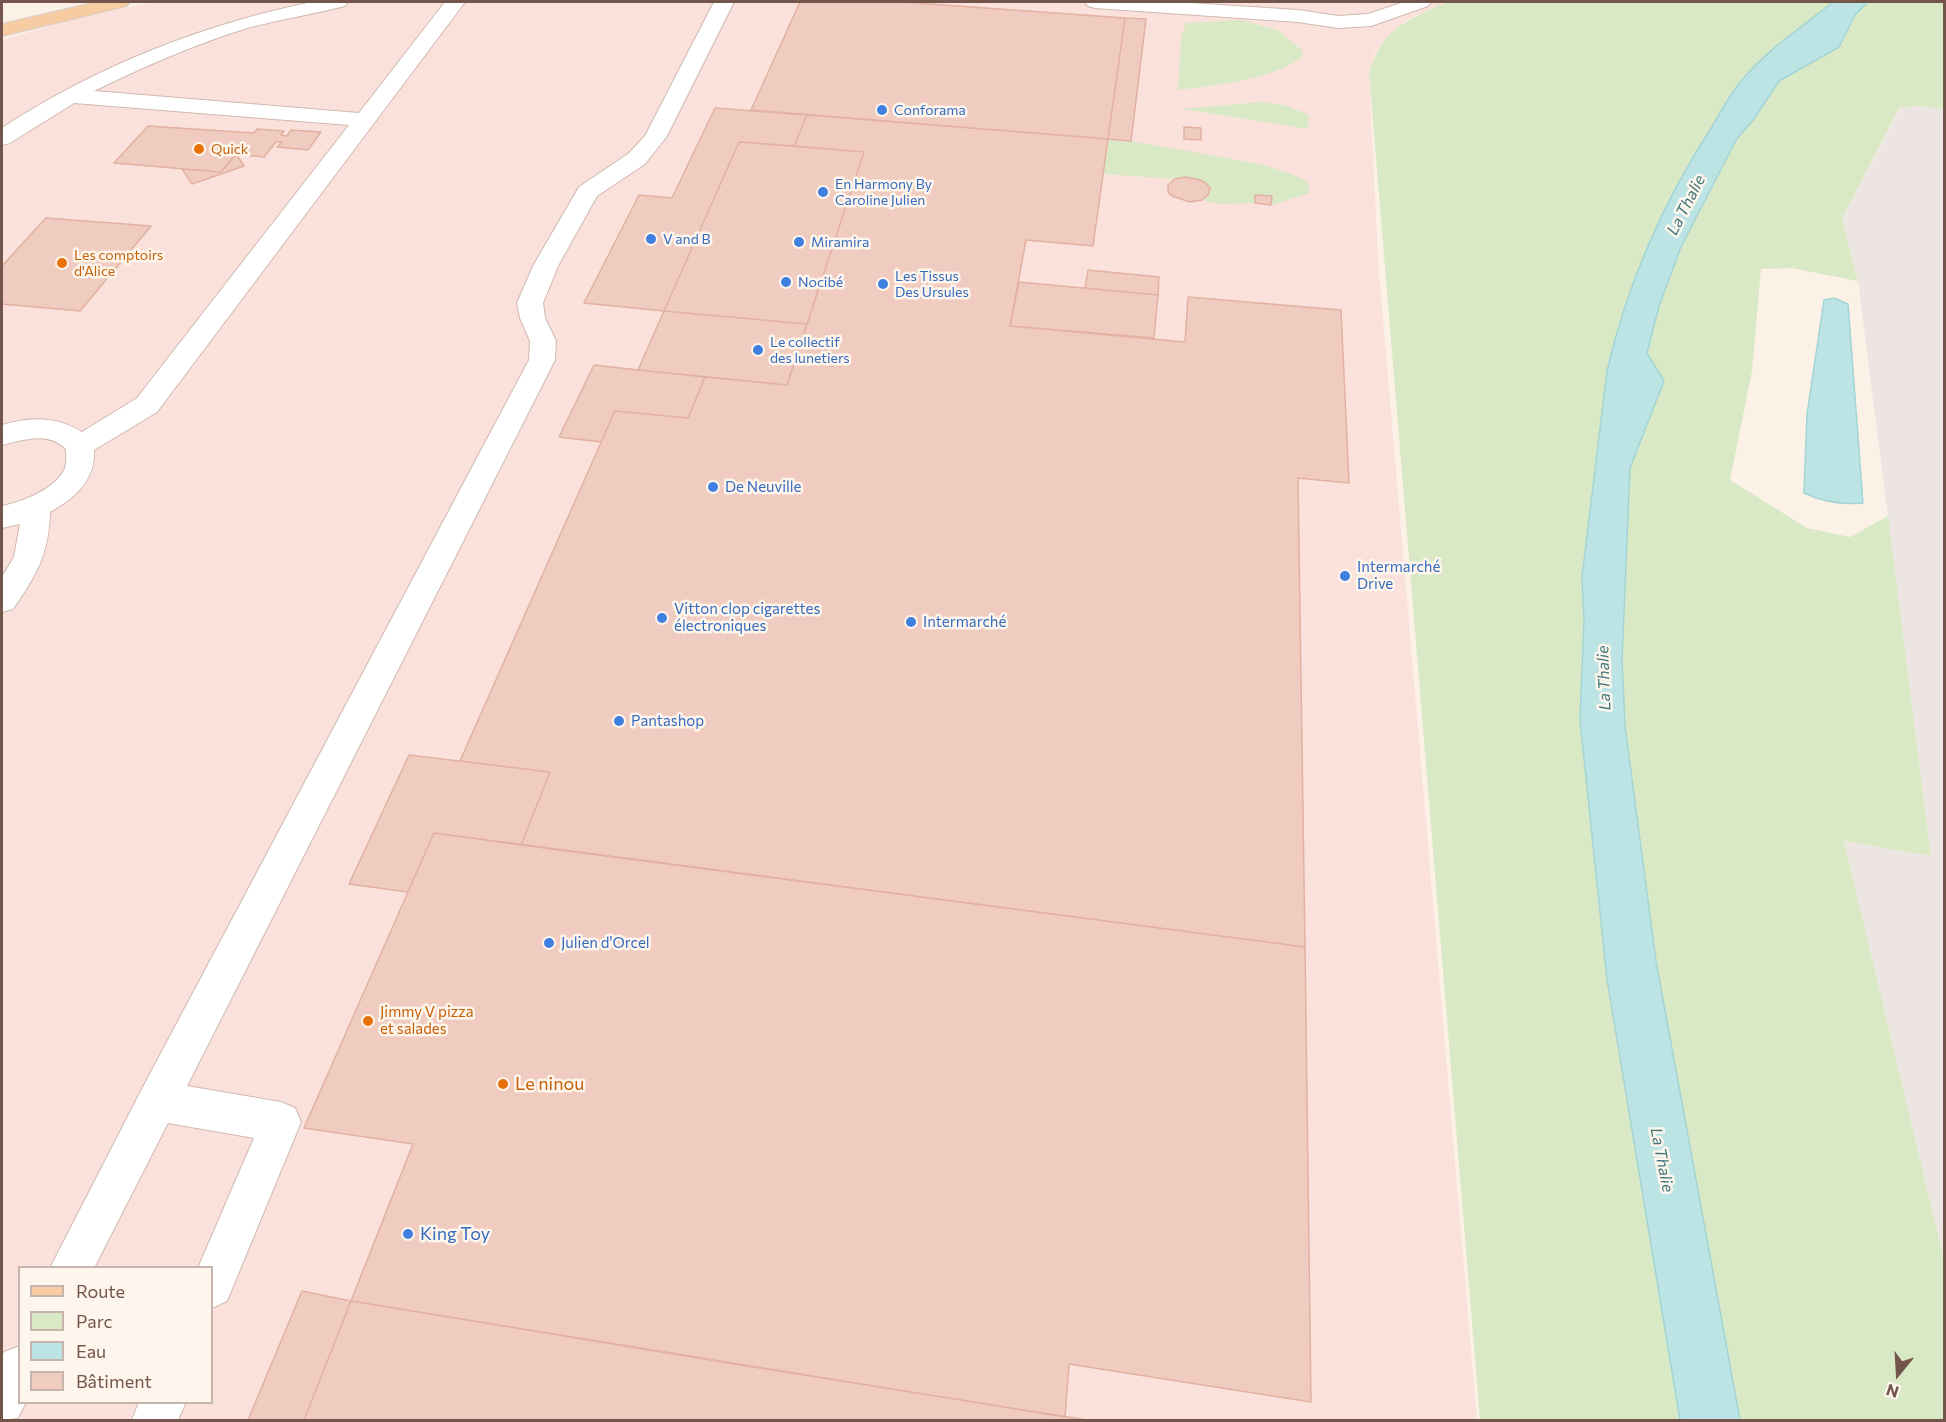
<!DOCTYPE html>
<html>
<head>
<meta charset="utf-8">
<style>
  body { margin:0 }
  #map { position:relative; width:1946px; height:1422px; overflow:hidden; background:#fcf1e7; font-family:Commissioner,sans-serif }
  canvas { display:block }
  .frame { position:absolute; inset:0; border:3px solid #74554c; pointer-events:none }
  .legend { position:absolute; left:18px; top:1266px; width:195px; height:138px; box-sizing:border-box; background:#fef5ed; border:2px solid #c7b5ad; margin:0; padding:8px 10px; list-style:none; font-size:18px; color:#74554c }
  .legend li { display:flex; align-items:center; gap:12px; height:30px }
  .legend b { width:30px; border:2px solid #c7b5ad }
  .north { position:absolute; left:1868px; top:1344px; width:60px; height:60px; -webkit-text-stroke:4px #fef5ed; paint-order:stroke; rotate:198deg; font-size:16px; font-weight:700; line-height:24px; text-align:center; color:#74554c }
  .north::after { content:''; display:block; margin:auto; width:21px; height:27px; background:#74554c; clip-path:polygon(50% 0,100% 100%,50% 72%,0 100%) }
</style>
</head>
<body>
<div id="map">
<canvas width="1946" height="1422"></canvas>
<div class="frame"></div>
<ul class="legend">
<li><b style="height:8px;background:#f7cca3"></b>Route</li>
<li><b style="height:16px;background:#d9e9c6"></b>Parc</li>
<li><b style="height:16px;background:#bce4e5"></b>Eau</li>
<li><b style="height:16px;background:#f0ccc0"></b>Bâtiment</li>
</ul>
<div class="north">N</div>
</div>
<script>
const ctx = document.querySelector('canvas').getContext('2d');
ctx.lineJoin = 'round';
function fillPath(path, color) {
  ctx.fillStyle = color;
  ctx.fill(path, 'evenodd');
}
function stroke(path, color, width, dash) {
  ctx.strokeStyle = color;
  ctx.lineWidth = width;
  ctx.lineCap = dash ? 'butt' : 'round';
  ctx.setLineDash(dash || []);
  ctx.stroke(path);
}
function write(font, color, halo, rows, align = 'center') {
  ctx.font = font + ' Commissioner,sans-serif';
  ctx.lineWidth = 5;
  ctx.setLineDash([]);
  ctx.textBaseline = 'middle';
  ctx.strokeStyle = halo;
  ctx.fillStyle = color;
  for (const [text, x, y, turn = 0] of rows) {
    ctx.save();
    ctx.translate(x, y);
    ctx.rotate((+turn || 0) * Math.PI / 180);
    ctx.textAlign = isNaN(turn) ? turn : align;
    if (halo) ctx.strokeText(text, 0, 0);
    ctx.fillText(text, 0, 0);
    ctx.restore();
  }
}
fillPath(new Path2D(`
  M154,2h1294l-42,18 -31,33 -6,20 9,187 99,1160h-1475v-1380l66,-19zM20,1268h192v134h-192z`), '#fbe1db');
fillPath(new Path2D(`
  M1917,106l27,3v1151l-100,-419 87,15 -73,-575 -16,-62 58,-111z`), '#ece5e1');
fillPath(new Path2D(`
  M1448,2h385c-30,25 -65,47 -90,77 -12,13 -21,31 -30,46 -48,74 -86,159 -106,246l-25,206 2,43 -4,100 27,259 73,441h-200l-111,-1347c13,-45 39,-54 79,-71z
  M1868,2h76v107l-27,-3 -18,2 -57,111 16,62 -67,-13 -30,1 -9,102 -22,109 77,48 43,9 38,-21 43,340 -87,-15 100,419v160h-204l-84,-460 -31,-234 -3,-66 8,-192 34,-87 -17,-28 12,-47 22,-59 55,-107 18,-21 25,-38 60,-34 16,-32z
  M1242,20l36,10 25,21 -1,7c-39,24 -80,26 -124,32l3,-53 5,-14z
  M1260,102l24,3 25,10 -1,14 -126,-20z
  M1108,139c32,3 64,9 96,15 34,6 72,11 103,27l3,12 -39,12v-9l-16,-1v8l-37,1 -16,-4 6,-5 2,-7 -6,-6 -9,-4 -20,1 -72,-5z`), '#d9e9c6');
const water = new Path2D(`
  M1833,2h35l-13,13 -16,32 -60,34 -25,38 -18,21 -55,107 -22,59 -12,47 17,28 -34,87 -8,192 3,66 31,235 84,459h-60l-73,-441 -27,-259 4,-100 -2,-43 25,-206c20,-87 58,-172 106,-246 9,-15 18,-33 30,-46 25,-30 60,-53 90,-77z
  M1834,298l14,6 15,199c-22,2 -40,-1 -59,-10l3,-79 17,-114z`);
fillPath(water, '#bce4e5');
stroke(water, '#a3d5d6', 1.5);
const building = new Path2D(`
  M800,2h102l223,16 -17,121 -357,-29z
  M1125,18l21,1 -15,122 -23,-2z
  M715,108l92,7 -13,31 -55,-4 -75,169 -80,-8 55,-108 33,3z
  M807,115l301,24 -15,107 -67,-6 -16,86 175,16 3,-45 153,13 8,173 -51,-5 7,469 -784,-102 29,-73 -90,-11 155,-350 73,7 17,-41 82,8 77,-233 -70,-6z
  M148,126l106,7 3,-4 27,2 -3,4 6,1 4,-6 30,2 -13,18 -31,-3 5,-5h-6l-12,15 -28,-3 -15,18 -107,-9z
  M1184,127l17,1v12l-17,-1z
  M739,142l125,10 -57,172 -143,-13z
  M236,154l8,12 -52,18 -10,-15 39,3z
  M1186,177l14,3 7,4 3,4 -2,7 -6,5 -12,2 -18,-6 -4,-4v-7l7,-6z
  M1255,195l17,1 -1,9 -16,-2z
  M46,218l105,8 -71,85 -78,-7v-38z
  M1088,270l71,7 -1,18 -73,-7z
  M1019,282l139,13 -4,43 -144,-12z
  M664,311l143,13 -20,61 -149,-15z
  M594,365l44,5 67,7 -17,41 -73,-7 -14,31 -42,-5z
  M409,755l141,17 -29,73 -87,-12 -26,59 -59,-8z
  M434,833l871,114 6,455 -242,-38 -4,53 -714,-116 62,-157 -109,-16z
  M302,1291l49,10 -47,119h-56z
  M351,1301l377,62 359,57h-783z`);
fillPath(building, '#f0ccc0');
stroke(building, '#e2b1a1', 1.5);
const minor = new Path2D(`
  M312,2h36l-3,4c-31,8 -63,13 -94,21 -54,16 -106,39 -157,64l265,22 86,-111h20l-308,410 -63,38c2,30 -20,49 -44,62 -1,42 -14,64 -37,97l-11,3v-35l12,-20 6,-33 -18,4v-22c20,-4 54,-17 63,-38 2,-6 1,-13 1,-19 -18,-18 -43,-9 -64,-4v-20c28,-8 54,-9 80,7l55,-34 212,-273 -275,-22 -64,40 -8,2v-17c95,-62 199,-103 310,-126z
  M714,2h20l-67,134 -22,28 -48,32 -39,70 -15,37 2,15 11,23 -1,19 -368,726 94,16 14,6 6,14 -74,179 -15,7v-40h-14l56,-130 -86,-15 -74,145h-44l93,-181 386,-727 1,-19 -10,-23 -3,-15 16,-37 46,-79 49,-33 17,-18z
  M1085,2h90l123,8 40,6 30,-2 36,-12h27l-3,4 -57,20 -33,2 -40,-6 -203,-14 -7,-2z
  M20,1346v56h6l-8,16 -16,2v-63l2,-5z
  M139,1402h47l-8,18h-46z`);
const major = new Path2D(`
  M97,2h33l-3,4 -125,30v-12z`);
stroke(minor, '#cfbab0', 2);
stroke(major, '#d8cfcd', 2);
fillPath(minor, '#fff');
fillPath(major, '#f7cca3');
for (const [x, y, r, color] of [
  [882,110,6,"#3f7fe0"],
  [199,149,6,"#e8710a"],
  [823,192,6,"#3f7fe0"],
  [651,239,6,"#3f7fe0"],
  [799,242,6,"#3f7fe0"],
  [62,263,6,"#e8710a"],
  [786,282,6,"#3f7fe0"],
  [883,284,6,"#3f7fe0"],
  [758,350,6,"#3f7fe0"],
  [713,487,6,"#3f7fe0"],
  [1345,576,6,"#3f7fe0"],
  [662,618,6,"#3f7fe0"],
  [911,622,6,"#3f7fe0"],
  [619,721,6,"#3f7fe0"],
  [549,943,6,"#3f7fe0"],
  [368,1021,6,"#e8710a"],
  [503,1084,6,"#e8710a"],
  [408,1234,6,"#3f7fe0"]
]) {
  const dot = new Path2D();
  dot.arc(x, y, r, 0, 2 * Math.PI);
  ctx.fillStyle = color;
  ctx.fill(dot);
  stroke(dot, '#fef5ed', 2);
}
write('14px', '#366cbe', '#fef5ed', [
  ["Conforama",894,110],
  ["En Harmony By",835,184],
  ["Caroline Julien",835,200],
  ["V and B",663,239],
  ["Miramira",811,242],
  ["Les Tissus",895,276],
  ["Des Ursules",895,292],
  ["Nocibé",798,282],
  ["Le collectif",770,342],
  ["des lunetiers",770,358]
], 'left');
write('14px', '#c56008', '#fef5ed', [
  ["Quick",211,149],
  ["Les comptoirs",74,255],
  ["d'Alice",74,271]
], 'left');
write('15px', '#366cbe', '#fef5ed', [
  ["De Neuville",725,487],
  ["Intermarché",1357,567],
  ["Drive",1357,584],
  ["Vitton clop cigarettes",674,609],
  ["électroniques",674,626],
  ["Intermarché",923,622],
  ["Pantashop",631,721],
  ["Julien d'Orcel",561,943]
], 'left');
write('15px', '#c56008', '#fef5ed', [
  ["Jimmy V pizza",380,1012],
  ["et salades",380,1029]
], 'left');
write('italic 16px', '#407779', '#fef5ed', [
  ["La Thalie",1686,205,-63],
  ["La Thalie",1604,678,-92],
  ["La Thalie",1662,1160,79]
]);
write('18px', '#c56008', '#fef5ed', [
  ["Le ninou",515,1084]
], 'left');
write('18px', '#366cbe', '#fef5ed', [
  ["King Toy",420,1234]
], 'left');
</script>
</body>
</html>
